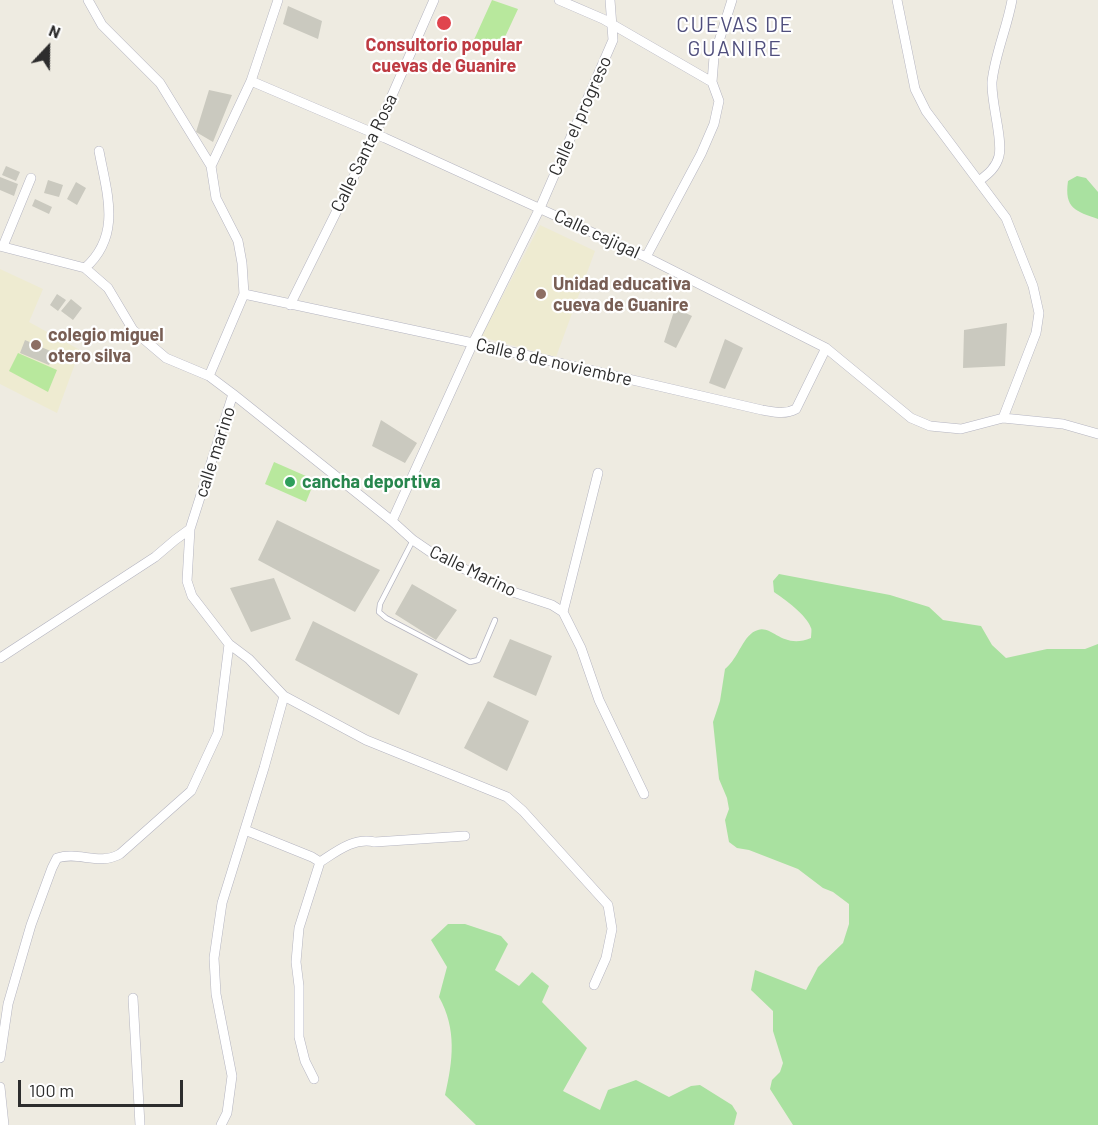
<!DOCTYPE html>
<html>
<head>
<meta charset="utf-8">
<style>
  body { margin:0 }
  #map { position:relative; width:1098px; height:1125px; overflow:hidden; background:#eeebe1; font-family:Barlow,sans-serif }
  canvas { display:block }
  .north { position:absolute; left:18px; top:18px; width:60px; height:60px; -webkit-text-stroke:4px #fff; paint-order:stroke; rotate:22deg; font-size:16px; font-weight:700; line-height:24px; text-align:center; color:#2d2d2d }
  .north::after { content:''; display:block; margin:auto; width:21px; height:27px; background:#2d2d2d; clip-path:polygon(50% 0,100% 100%,50% 72%,0 100%) }
  .scale { position:absolute; left:18px; top:1080px; width:165px; height:27px; box-sizing:border-box; border:3px solid #2d2d2d; border-top:0; padding-left:8px; font-size:18px; line-height:21px; white-space:nowrap; color:#2d2d2d; -webkit-text-stroke:4px #fff; paint-order:stroke }
</style>
</head>
<body>
<div id="map">
<canvas width="1098" height="1125"></canvas>
<div class="north">N</div>
<div class="scale">100 m</div>
</div>
<script>
const ctx = document.querySelector('canvas').getContext('2d');
ctx.lineJoin = 'round';
function fillPath(path, color) {
  ctx.fillStyle = color;
  ctx.fill(path, 'evenodd');
}
function stroke(path, color, width, dash) {
  ctx.strokeStyle = color;
  ctx.lineWidth = width;
  ctx.lineCap = dash ? 'butt' : 'round';
  ctx.setLineDash(dash || []);
  ctx.stroke(path);
}
function write(font, color, halo, rows, align = 'center') {
  ctx.font = font + ' Barlow,sans-serif';
  ctx.lineWidth = 4.5;
  ctx.setLineDash([]);
  ctx.textBaseline = 'middle';
  ctx.strokeStyle = halo;
  ctx.fillStyle = color;
  for (const [text, x, y, turn = 0] of rows) {
    ctx.save();
    ctx.translate(x, y);
    ctx.rotate((+turn || 0) * Math.PI / 180);
    ctx.textAlign = isNaN(turn) ? turn : align;
    if (halo) ctx.strokeText(text, 0, 0);
    ctx.fillText(text, 0, 0);
    ctx.restore();
  }
}
fillPath(new Path2D(`
  M540,225l55,26 -39,106 -75,-20z
  M0,269l43,20 -14,33 51,28 -23,63 -57,-29z`), '#eeebd1');
fillPath(new Path2D(`
  M1077,176l9,2 12,14v27c-22,-8 -34,-10 -30,-38z
  M779,574l111,21 39,12 14,13 38,6 11,19 14,13 41,-9h38l13,-5v481h-305l-23,-36 2,-9 8,-8 3,-9 -10,-32v-20l-22,-21 4,-20 51,20 12,-23 25,-24 6,-19v-20l-16,-12 -10,-4 -25,-19 -49,-19 -12,-2 -8,-6 -4,-22 4,-11 -2,-11 -8,-19 -6,-57 7,-21 5,-32c14,-11 18,-35 33,-39 14,-5 25,20 53,8 0,-1 1,-10 0,-10 -4,-13 -27,-29 -37,-36l-1,-11z
  M448,924h17l36,12 7,8 -13,26 24,16 13,-14 17,14 -7,16 45,46 -24,43 37,19 8,-20 28,-10 33,17 22,-11 9,-1 32,20 5,8 -3,12h-258l-31,-30c8,-34 12,-66 -6,-98l8,-30 -16,-27z`), '#a9e1a0');
fillPath(new Path2D(`
  M492,0l26,9 -20,43 -25,-10z
  M18,353l39,17 -9,22 -39,-21z
  M274,462l41,18 -9,22 -41,-18z`), '#b8e89d');
fillPath(new Path2D(`
  M288,6l34,15 -4,18 -35,-15z
  M209,90l23,5 -19,47 -17,-10z
  M6,166l14,6 -4,9 -14,-6z
  M0,177l18,7 -4,12 -14,-6z
  M48,180l15,5 -4,12 -15,-4z
  M76,182l10,6 -9,17 -10,-6z
  M35,199l17,8 -3,7 -17,-8z
  M57,294l9,6 -8,11 -8,-6z
  M71,299l11,9 -9,12 -12,-9z
  M675,308l17,8 -16,32 -12,-6z
  M1007,323l-2,43 -42,2 1,-38z
  M725,339l18,9 -18,41 -16,-6z
  M25,340l30,13 -6,12 -29,-12z
  M381,420l36,23 -12,20 -33,-17z
  M277,520l103,50 -25,42 -97,-52z
  M274,578l17,41 -40,13 -21,-44z
  M412,584l45,26 -21,30 -41,-26z
  M313,621l105,53 -19,41 -104,-55z
  M510,639l42,17 -16,40 -43,-19z
  M488,701l41,20 -22,50 -43,-23z`), '#cac9bf');
const service = new Path2D(`
  M413,540l-33,64 -1,8 7,6 84,44 8,-2 17,-40`);
const minor = new Path2D(`
  M88,0l14,25 58,58 51,83
  M559,0l44,19 109,63
  M897,0l18,89 11,22 80,107 27,68 6,27 -3,20 -33,85
  M251,81l134,57 261,119 180,91 85,70 19,8 31,3 42,-11 60,6 35,10
  M979,181c9,-7 17,-13 20,-25 4,-17 -8,-53 -7,-74 3,-28 15,-54 20,-82
  M0,246l85,22 23,20 25,42 33,28 43,18 24,18 -43,135 -15,11 -20,17 -155,101
  M3,246l28,-68
  M646,257l55,-103 13,-30 5,-23 -7,-19 2,-25 18,-57
  M85,268c37,-33 22,-74 14,-117
  M244,294l229,49 289,67c12,2 23,5 34,-1l30,-61
  M290,305l85,-171 59,-134
  M209,376l35,-82 -2,-31 -4,-22 -22,-43 -5,-32 40,-85 27,-81
  M233,394l159,127 21,19 19,13 75,37 45,15 11,7 18,36 18,52 45,94
  M392,521l81,-178 67,-135 73,-168 -3,-40
  M190,529l-3,52 5,15 37,48 20,15 35,37 82,44 141,57 16,14 85,94 4,24 -6,29 -12,27
  M563,612l35,-139
  M245,830l67,27 8,5 -21,66 -3,34 3,24v51l6,24 9,18
  M320,862c17,-11 34,-25 55,-20l90,-6
  M133,998l7,127
  M0,1058l8,-54 23,-79 21,-57 5,-10c22,-7 42,8 63,-4l71,-63 27,-58 11,-89
  M0,1087l4,38
  M221,1125l6,-12 5,-37 -16,-82 -2,-36 8,-55 42,-135 20,-72`);
stroke(service, '#b4b4c0', 6);
stroke(minor, '#b4b4c0', 10);
stroke(service, '#fff', 4.5);
stroke(minor, '#fff', 9);
for (const [x, y, r, color] of [
  [444,23,8,"#e0444e"],
  [541,294,6,"#8d6e63"],
  [36,345,6,"#8d6e63"],
  [290,482,6,"#2e9e5b"]
]) {
  const dot = new Path2D();
  dot.arc(x, y, r, 0, 2 * Math.PI);
  ctx.fillStyle = color;
  ctx.fill(dot);
  stroke(dot, '#fff', 2);
}
write('bold 18px', '#be3a42', '#fff', [
  ["Consultorio popular",444,45],
  ["cuevas de Guanire",444,66]
]);
write('18px', '#2d2d2d', '#fff', [
  ["Calle el progreso",580,116,-66],
  ["Calle Santa Rosa",364,153,-64],
  ["Calle cajigal",597,234,25],
  ["Calle 8 de noviembre",554,362,13],
  ["calle marino",215,452,-72],
  ["Calle Marino",473,571,26]
]);
write('bold 18px', '#785e54', '#fff', [
  ["Unidad educativa",553,284],
  ["cueva de Guanire",553,305],
  ["colegio miguel",48,335],
  ["otero silva",48,356]
], 'left');
write('bold 18px', '#27864d', '#fff', [
  ["cancha deportiva",302,482]
], 'left');
ctx.letterSpacing = '1.5px';
write('21px', '#504f7d', '#fff', [
  ["CUEVAS DE",735,25],
  ["GUANIRE",735,49]
]);
ctx.letterSpacing = '0px';
</script>
</body>
</html>
